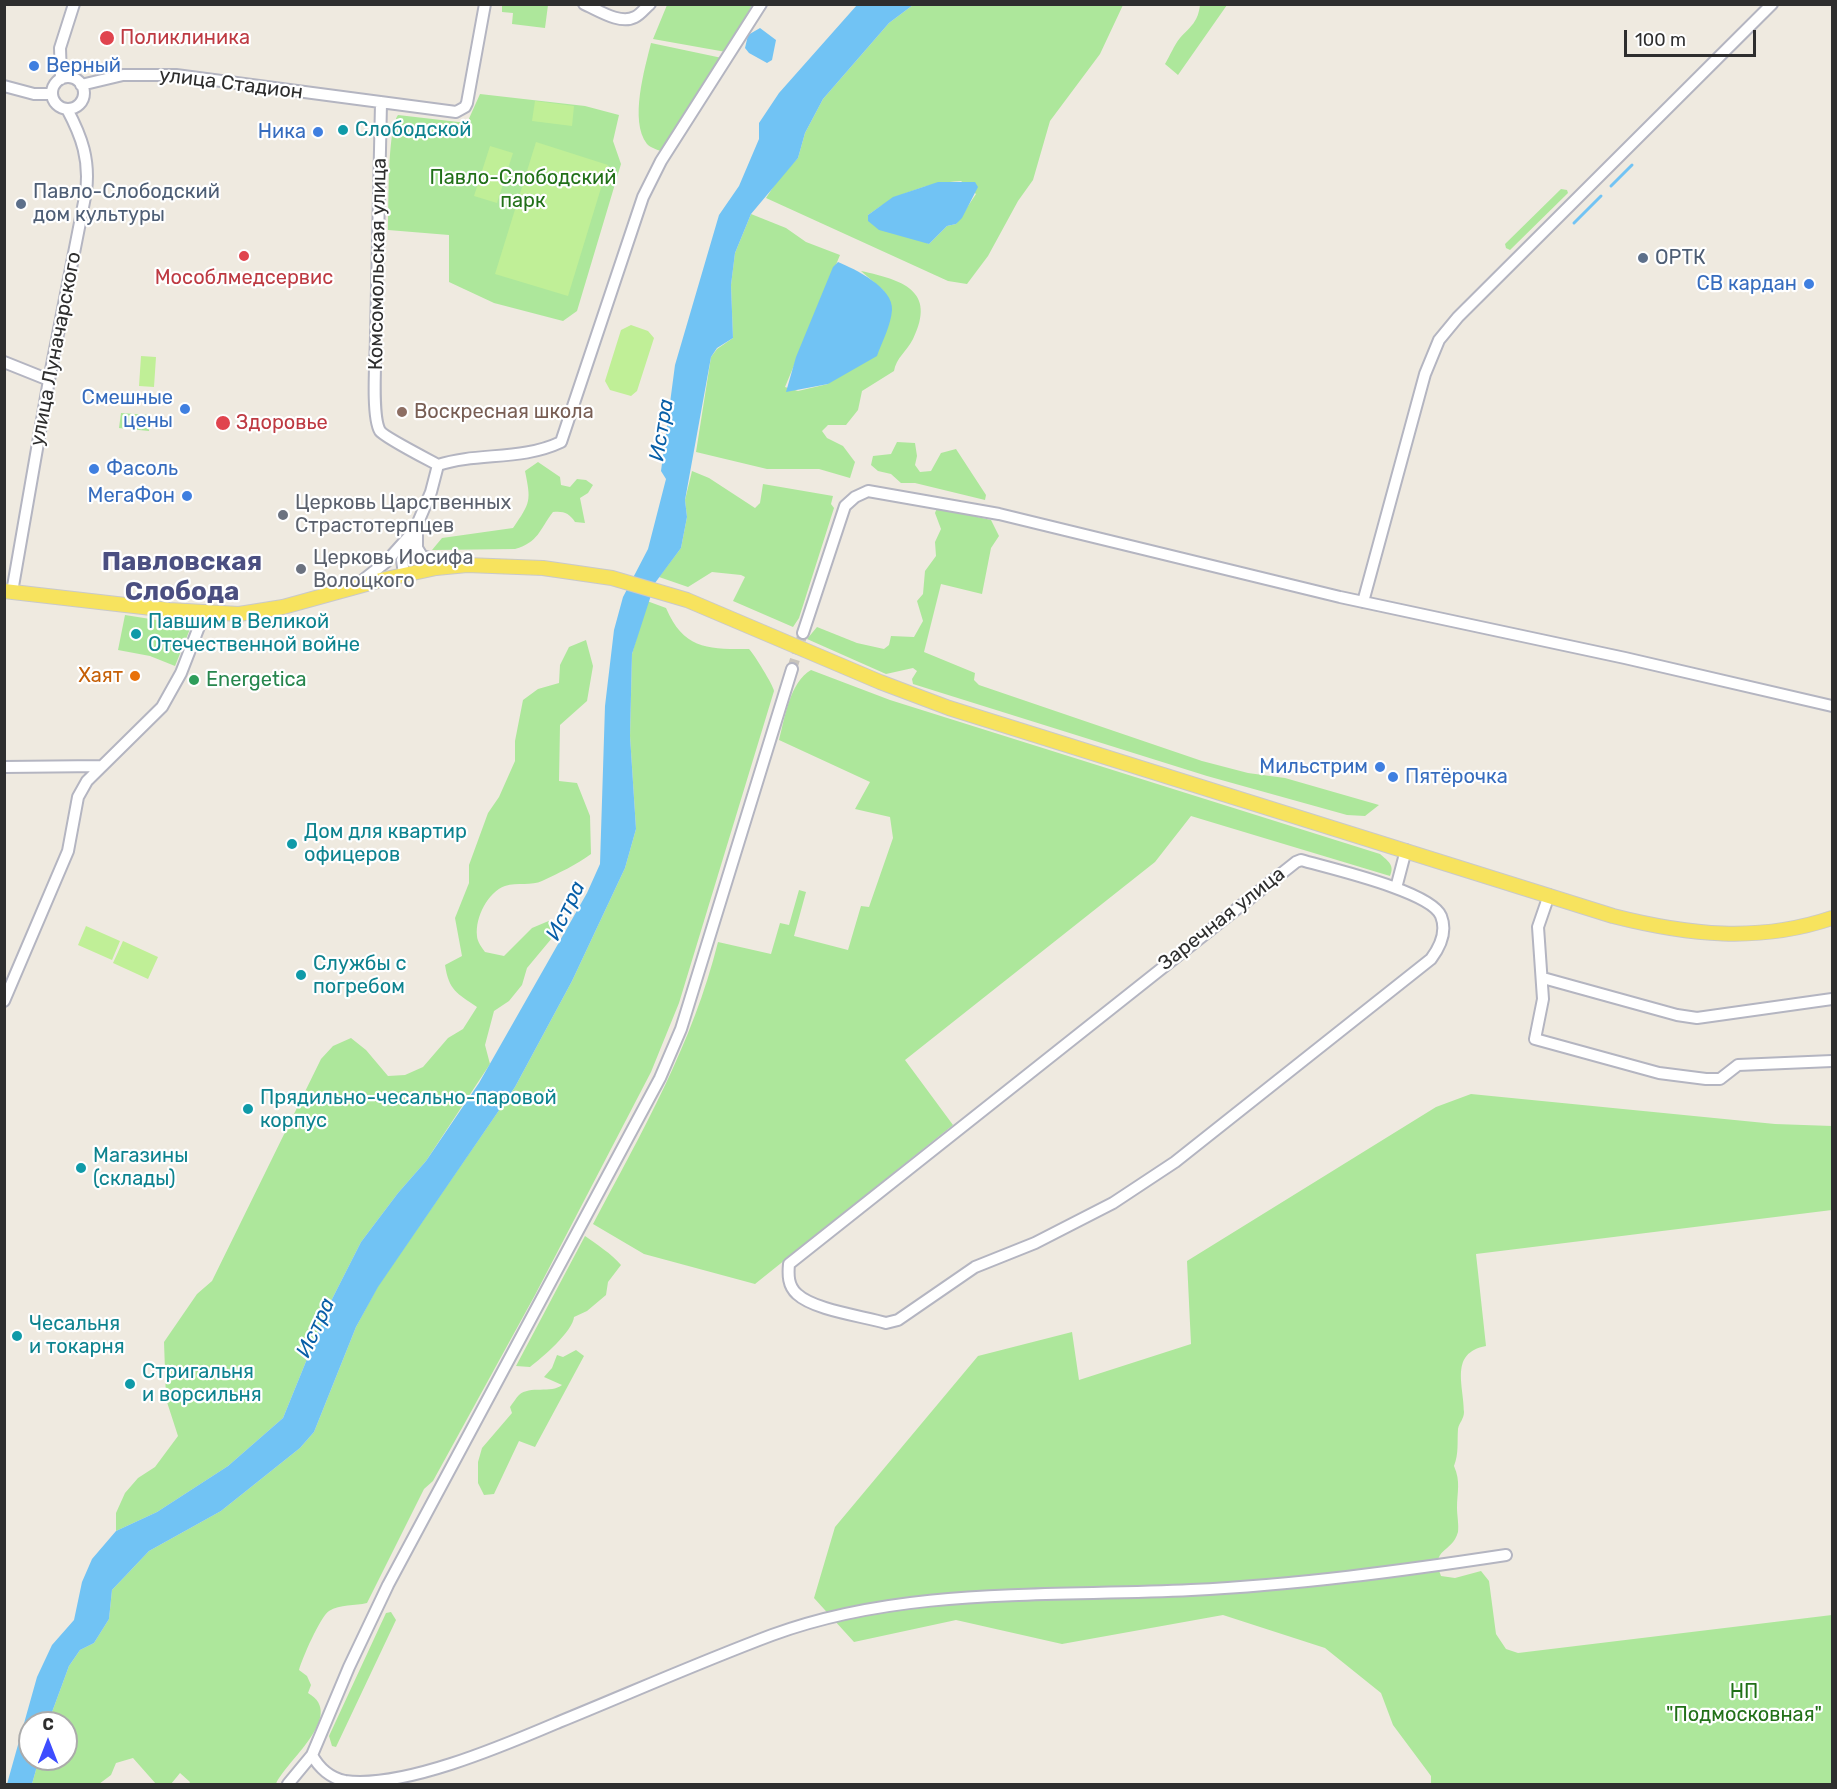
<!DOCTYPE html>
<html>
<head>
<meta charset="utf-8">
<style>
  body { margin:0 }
  #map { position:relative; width:1837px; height:1789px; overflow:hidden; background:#efeae0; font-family:Rubik,sans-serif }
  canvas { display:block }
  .frame { position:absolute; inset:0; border:6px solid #2e2e2e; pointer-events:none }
  .north { position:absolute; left:18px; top:1711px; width:60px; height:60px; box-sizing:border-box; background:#fff; border:2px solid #ababab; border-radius:50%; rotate:0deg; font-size:16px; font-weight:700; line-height:24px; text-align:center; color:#2e2e2e }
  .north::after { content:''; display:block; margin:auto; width:21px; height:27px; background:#3e4dff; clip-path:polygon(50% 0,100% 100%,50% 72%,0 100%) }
  .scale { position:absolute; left:1624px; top:30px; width:132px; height:27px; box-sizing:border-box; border:3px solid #2e2e2e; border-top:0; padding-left:8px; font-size:18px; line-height:21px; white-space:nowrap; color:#2e2e2e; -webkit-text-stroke:4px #fff; paint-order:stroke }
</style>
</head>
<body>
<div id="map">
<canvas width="1837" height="1789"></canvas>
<div class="frame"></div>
<div class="north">С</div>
<div class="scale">100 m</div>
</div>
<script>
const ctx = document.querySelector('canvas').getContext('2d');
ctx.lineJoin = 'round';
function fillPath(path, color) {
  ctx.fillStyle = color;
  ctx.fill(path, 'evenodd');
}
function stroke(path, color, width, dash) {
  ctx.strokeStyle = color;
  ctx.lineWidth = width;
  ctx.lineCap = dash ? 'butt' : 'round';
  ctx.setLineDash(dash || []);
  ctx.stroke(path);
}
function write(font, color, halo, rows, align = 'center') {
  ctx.font = font + ' Rubik,sans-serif';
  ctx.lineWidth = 4.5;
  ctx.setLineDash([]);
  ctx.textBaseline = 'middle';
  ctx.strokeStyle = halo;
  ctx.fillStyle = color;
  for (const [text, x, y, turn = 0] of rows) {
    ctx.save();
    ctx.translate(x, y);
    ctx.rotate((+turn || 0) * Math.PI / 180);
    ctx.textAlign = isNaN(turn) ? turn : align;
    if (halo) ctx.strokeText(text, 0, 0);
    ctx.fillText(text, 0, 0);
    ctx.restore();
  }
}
fillPath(new Path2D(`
  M502,5h46l-3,23 -33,-4 1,-11 -11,-1z
  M667,5h85l-26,47 -73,-13z
  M913,5h210l-23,49 -50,67 -17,59 -15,21 -30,55 -21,28 -19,-3 -182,-83 13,-20 19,-20 7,-25 18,-34 66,-76zM961,181l15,13 -20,30 -9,2 -18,18 -61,-29c29,-21 57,-32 93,-34z
  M1200,5h27l-49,70 -13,-11c5,-8 9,-19 15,-26 11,-12 18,-16 20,-33z
  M651,43l71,15 -58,94c-6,-2 -13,-4 -17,-8 -18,-23 -2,-76 4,-101z
  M480,94l105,12 34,9 -6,26 8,23 -44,147 -14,10 -69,-18 -45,-21v-47l-61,-5c1,-22 -1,-100 10,-115l69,8z
  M1561,189l6,1 1,3 -58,57 -4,-2 -1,-4z
  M751,214l35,14 20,14 34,13 -55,132 13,4 30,-7 56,-93 -23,-20c41,9 76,19 52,68 -6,12 -17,19 -19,32l-32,20 -4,19 -12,15h-18l-6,6 5,7 16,8 12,16 -5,16 -31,-9h-52l-71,-17 15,-95 6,-8 16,-11 -2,-53 4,-32z
  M121,413l29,2 -1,16 -30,-3z
  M897,442l18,1 2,13 -2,9 5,7 11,-1 10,-18 15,-4 30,46 -1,5 -70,-17h-14l-10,-9 -13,-3 -7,-6 2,-9 18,-2z
  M538,462l22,15 1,8 9,2 7,-8 9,1 7,5 -5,8 -8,5 5,25 -10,-1c-6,-9 -11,-11 -22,-10 -14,18 -14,30 -38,37l-83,1 10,-12 71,-10c18,-26 18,-27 12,-57z
  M692,471l17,7 46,30 5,-5 3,-19 70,12 -2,8 3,4 -35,110 -6,9 -60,-26 12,-24 -4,-2 -29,-3 -24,15 -29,-10 22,-29 6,-31 -2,-17z
  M937,508l54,12 8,16 -8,12 -9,46 -41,-10 -17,68 51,21 -1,7 5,5 223,76 46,12 37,5 94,27 -14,11 -18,-1 -140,-39 -294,-92 -1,-5 5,-8 -4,-3 -27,6 -79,-35 10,-12 40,16 27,6 5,-4 2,-9 23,1 9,-16 -6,-20 6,-7 2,-23 11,-15 -1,-14 6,-13 -6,-16z
  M647,601l19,7c18,42 42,41 83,41 5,5 24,36 25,42l-95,312 -28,69 -116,223 -102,186 -9,8 -57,114c-12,3 -27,1 -38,8 -9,6 -27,48 -30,59l8,6 4,9 -3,8c39,22 -23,69 -32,91h-87l1,-2 -10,-9 -9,11h-15l-23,-26 -17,5 -5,12 -12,9h-67l7,-25h27v-36h-18l21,-57 11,-16 14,-7 15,-24 3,-29 37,-39 72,-40 79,-63 14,-16 42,-105 22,-41 137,-199 57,-106 53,-113 11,-39 -6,-93 2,-82z
  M125,615l63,10 2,4 -15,37 -25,-10 -32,-6z
  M586,640l7,26 -6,35 -27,24 -1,56 18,2 13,33 1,38c-15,11 -32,19 -49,27 -10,5 -25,1 -37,5 -17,6 -30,31 -28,50 0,5 5,12 8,16l19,4 28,-28 19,-8 1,18 -25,30 -5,17 -13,16 -15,10 -9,34 5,19 -64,97 -28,32 -37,49 -32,63 -46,113 -55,48 -71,46 -41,19v-18l9,-20 13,-15 17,-11 23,-31 -12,-37 -2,-57 33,-48 15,-13 109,-222 12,-13 18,-8 15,12 22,26 17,-1 18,-8 25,-29 15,-9 14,-22c-20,-14 -28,-16 -32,-42l17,-9 -7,-38 14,-35v-18l19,-52 11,-16 16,-36v-20l8,-41 15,-11 21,-6 1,-18 9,-18z
  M811,670l79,30 490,154c8,7 15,11 10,22l-199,-60 -36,46 -250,198 48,65 -198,159 -111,-30 -51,-30c49,-92 100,-181 125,-282l53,12 9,-31 9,2 10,-35 7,2 -12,44 54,14 13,-44 8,1 24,-69 -3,-21 -35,-8 15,-27 -91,-42c6,-23 11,-58 32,-70z
  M1471,1094l304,30 57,2v84l-356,44 10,92c-37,7 -22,39 -22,66 0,7 -5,11 -6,17 -1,14 1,24 -4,37 7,16 3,26 3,42 0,7 2,17 1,24 -6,22 -28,15 -17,44l14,2 26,-7 8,10 7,53 10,15 12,4 314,-38v169h-401v-8l-38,-51 -12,-32 -56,-45 -102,-33 -161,29 -106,-24 -102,22 -40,-44 21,-71 143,-171 94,-24 7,48 112,-36 -4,-83 249,-154z
  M585,1236c11,8 27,18 36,29l-13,17 -2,13 -19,16 -13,6c-1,14 -32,41 -44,50l-14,-1z
  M576,1350l8,6 -49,91 -16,-6 -25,53 -10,1 -6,-12v-21l4,-14 30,-35 -2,-6c3,-4 6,-9 9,-12 11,-10 32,-1 43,-10l-18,-8 8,-9 5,-13 6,2z
  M391,1612l5,8 -60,127 -4,-1 -3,-10 57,-123z`), '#ade79b');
fillPath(new Path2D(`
  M535,101l39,5 -2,20 -40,-5z
  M536,142l72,23 -40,131 -73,-22z
  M490,146l23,7 -16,50 -23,-7z
  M631,325l17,6 6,7 -17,53 -6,5 -21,-6 -5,-9 16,-51z
  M141,356l15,1 -2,30 -15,-1z
  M86,926l34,15 -8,19 -34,-15z
  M123,941l35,16 -10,22 -35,-16z`), '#c0ef97');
fillPath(new Path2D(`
  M857,5h56l-24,18 -66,76 -18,34 -7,25 -47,56 -16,39 -4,32 2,53 -16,10 -6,9 -26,143 2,17 -6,31 -26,35 -23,71 -2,82 6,93 -11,39 -53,113 -57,106 -137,200 -22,40 -42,105 -14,16 -79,63 -72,40 -37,39 -3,29 -15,24 -14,7 -11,16 -21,57h-18v36h9l-7,25h-25l30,-107 15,-32 22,-25 8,-38 10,-23 24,-28 41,-19 71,-46 55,-48 46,-113 32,-63 37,-49 28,-32 53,-78 108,-190 13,-29 5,-158 9,-76 9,-33 25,-48 18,-70 -5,-8 14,-106 44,-150 20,-29 20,-47v-16l20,-30z
  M760,28l16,12 -4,20 -5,3 -18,-10 -4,-5 3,-13z
  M938,182h37l3,5 -16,31 -6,6 -9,2 -18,18 -50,-14 -11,-9v-6l25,-18z
  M838,262c17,7 56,26 54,48 -1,15 -10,32 -15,46l-49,28 -42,8 10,-35 37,-90z`), '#71c3f4');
stroke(new Path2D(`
  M1611,186l21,-21
  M1574,223l27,-27`), '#71c3f4', 3);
stroke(new Path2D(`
  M792,669l11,-36`), '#c8c4bc', 10, [10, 5]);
const minor = new Path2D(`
  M584,4c14,6 36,21 51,13 6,-3 10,-9 15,-13
  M52 93a16 16 0 1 1 32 0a16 16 0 1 1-32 0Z
  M61,79l-1,-31 14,-44
  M81,85l42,-10h53l280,37 9,-5 2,-4 18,-99
  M4,86l30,8h18
  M381,102c-1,78 -3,156 -5,233 0,20 -5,81 4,96 4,6 47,28 58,34
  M4,362l45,18
  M438,465c40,-13 83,-4 123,-23l82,-245 18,-36 100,-157
  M417,532v16l5,8 27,7
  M404,574l-2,-14 29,-68 7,-27
  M358,584l28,-22 26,-29
  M12,592l37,-212 37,-188c4,-32 -4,-55 -19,-83
  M1363,602l62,-228 14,-34 19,-23 314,-313
  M803,633l42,-127 10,-9 13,-6 131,23 341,83 285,61 207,48
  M4,767l98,-1
  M1301,860c27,8 130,31 140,56 6,15 -1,31 -10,43l-256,203 -62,41 -78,40 -60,24 -77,53 -12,3c-24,-7 -72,-13 -89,-29 -9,-8 -9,-19 -8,-30l507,-402z
  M1396,888l10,-38
  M1549,895l-11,32 5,72 -8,40 124,34 47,6h14l18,-14 94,-4
  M1543,978l134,37 20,3 135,-19
  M4,1001l64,-150 10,-54 9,-16 75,-74 19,-34 23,-59
  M312,1755c7,13 19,23 33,26 58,8 160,-36 214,-59 71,-29 141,-60 213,-87 133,-49 279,-38 419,-45 105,-5 210,-19 315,-35
  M288,1784l24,-29 37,-88 39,-82 272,-507 21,-49 111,-360`);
const major = new Path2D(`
  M4,591l165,19 70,4 44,-7 98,-27 55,-12 31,-3 76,3 69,10 75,22 193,82 69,26 664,208c75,19 145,27 219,2`);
stroke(minor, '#b4b5c1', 14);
stroke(major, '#c9c9c9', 16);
stroke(minor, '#fff', 10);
stroke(major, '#f7e35e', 14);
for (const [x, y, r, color] of [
  [107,38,8,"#e0444e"],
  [34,66,6,"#3f7fe0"],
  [343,130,6,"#0f9aa8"],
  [318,132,6,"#3f7fe0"],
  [21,204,6,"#5c6f8a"],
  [244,256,6,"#e0444e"],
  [1643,258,6,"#5c6f8a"],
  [1809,284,6,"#3f7fe0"],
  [185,409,6,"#3f7fe0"],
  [402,412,6,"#8d6e63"],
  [223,423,8,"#e0444e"],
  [94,469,6,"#3f7fe0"],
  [187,496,6,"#3f7fe0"],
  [283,515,6,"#6b7280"],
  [301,569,6,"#6b7280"],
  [136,634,6,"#0f9aa8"],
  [135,676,6,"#e8710a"],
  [194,680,6,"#2e9e5b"],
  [1380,767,6,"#3f7fe0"],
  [1393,777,6,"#3f7fe0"],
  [292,844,6,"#0f9aa8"],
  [301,975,6,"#0f9aa8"],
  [248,1109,6,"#0f9aa8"],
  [81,1168,6,"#0f9aa8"],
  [17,1336,6,"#0f9aa8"],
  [130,1384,6,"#0f9aa8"]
]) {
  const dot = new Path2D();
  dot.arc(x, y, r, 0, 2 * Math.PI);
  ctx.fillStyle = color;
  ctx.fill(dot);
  stroke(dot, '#fff', 2);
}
write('20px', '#be3a42', '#fff', [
  ["Поликлиника",120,38],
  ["Мособлмедсервис",244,278,"center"],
  ["Здоровье",236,423]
], 'left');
write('20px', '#366cbe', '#fff', [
  ["Верный",46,66,"left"],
  ["Ника",306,132],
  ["СВ кардан",1797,284],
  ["Смешные",173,398],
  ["цены",173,421],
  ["Фасоль",106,469,"left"],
  ["МегаФон",175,496],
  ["Мильстрим",1368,767],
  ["Пятёрочка",1405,777,"left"]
], 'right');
write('20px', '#2e2e2e', '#fff', [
  ["улица Стадион",231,84,7],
  ["Комсомольская улица",378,264,-89],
  ["улица Луначарского",56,349,-79],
  ["Заречная улица",1222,919,-38]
]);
write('20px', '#0d838f', '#fff', [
  ["Слободской",355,130],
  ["Павшим в Великой",148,622],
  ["Отечественной войне",148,645],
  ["Дом для квартир",304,832],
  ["офицеров",304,855],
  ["Службы с",313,964],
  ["погребом",313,987],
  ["Прядильно-чесально-паровой",260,1098],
  ["корпус",260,1121],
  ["Магазины",93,1156],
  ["(склады)",93,1179],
  ["Чесальня",29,1324],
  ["и токарня",29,1347],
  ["Стригальня",142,1372],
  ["и ворсильня",142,1395]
], 'left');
write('20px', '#217018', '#fff', [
  ["Павло-Слободский",523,178],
  ["парк",523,201],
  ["НП",1744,1692],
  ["\"Подмосковная\"",1744,1715]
]);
write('20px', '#4e5e75', '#fff', [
  ["Павло-Слободский",33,192],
  ["дом культуры",33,215],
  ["ОРТК",1655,258]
], 'left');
write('20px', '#785e54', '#fff', [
  ["Воскресная школа",414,412]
], 'left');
write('20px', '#5b616d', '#fff', [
  ["Церковь Царственных",295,503],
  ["Страстотерпцев",295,526],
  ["Церковь Иосифа",313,558],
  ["Волоцкого",313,581]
], 'left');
write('20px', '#c56008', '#fff', [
  ["Хаят",123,676]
], 'right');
write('20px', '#27864d', '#fff', [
  ["Energetica",206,680]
], 'left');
write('italic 21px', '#085fa7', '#fff', [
  ["Истра",662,430,-81],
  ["Истра",566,911,-64],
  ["Истра",316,1328,-65]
]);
write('bold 26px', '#4b4f81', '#fff', [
  ["Павловская",182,562],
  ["Слобода",182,592]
]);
</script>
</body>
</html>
